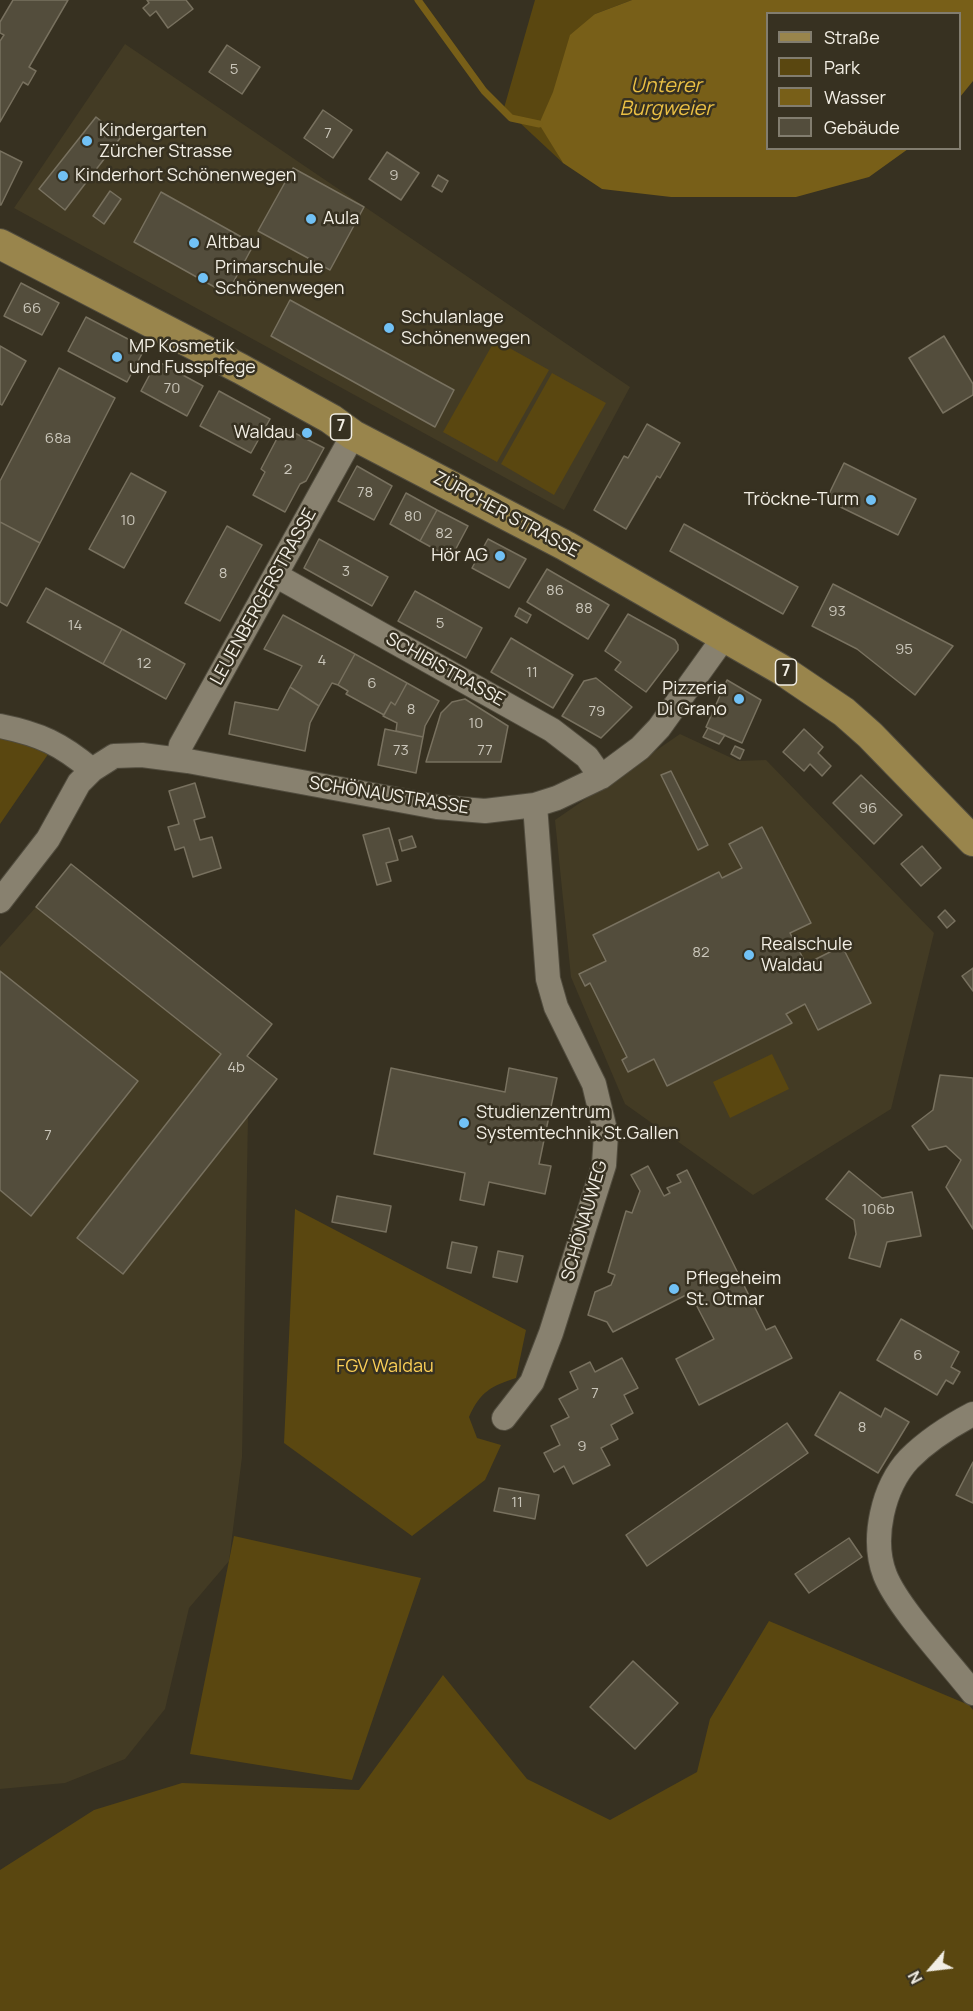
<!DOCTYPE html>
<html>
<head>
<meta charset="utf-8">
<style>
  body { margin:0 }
  #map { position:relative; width:973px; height:2011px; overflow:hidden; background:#373121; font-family:Manrope,sans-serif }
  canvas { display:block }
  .legend { position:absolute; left:766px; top:12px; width:195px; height:138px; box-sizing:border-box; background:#373121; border:2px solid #827d6f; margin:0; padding:8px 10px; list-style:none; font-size:18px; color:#f2eee4 }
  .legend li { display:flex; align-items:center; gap:12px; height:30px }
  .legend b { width:30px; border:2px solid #827d6f }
  .north { position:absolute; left:901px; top:1939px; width:60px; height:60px; -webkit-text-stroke:4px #373121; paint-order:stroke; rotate:242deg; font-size:16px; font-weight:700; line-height:24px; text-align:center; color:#f2eee4 }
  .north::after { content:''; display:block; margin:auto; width:21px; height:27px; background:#f2eee4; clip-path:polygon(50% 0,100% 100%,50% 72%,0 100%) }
</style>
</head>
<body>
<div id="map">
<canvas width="973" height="2011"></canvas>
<ul class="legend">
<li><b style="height:8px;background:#99854c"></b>Straße</li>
<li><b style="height:16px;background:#5a4710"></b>Park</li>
<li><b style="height:16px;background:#785f18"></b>Wasser</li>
<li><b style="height:16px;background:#534d3c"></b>Gebäude</li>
</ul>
<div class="north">N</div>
</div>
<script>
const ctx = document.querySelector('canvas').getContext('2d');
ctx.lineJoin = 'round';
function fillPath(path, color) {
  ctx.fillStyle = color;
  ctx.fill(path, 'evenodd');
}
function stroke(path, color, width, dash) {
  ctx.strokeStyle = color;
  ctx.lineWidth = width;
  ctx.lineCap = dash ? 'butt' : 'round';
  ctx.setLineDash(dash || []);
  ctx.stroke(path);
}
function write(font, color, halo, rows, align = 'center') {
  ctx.font = font + ' Manrope,sans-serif';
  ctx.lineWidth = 5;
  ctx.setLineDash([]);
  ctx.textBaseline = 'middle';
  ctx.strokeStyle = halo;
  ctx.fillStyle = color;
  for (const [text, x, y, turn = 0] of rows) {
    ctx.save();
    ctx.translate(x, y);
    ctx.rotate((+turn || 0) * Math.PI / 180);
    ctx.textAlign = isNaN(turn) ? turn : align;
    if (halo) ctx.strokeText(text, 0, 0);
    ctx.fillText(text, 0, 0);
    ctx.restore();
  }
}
fillPath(new Path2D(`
  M125,44l505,343 -66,123 -550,-302z
  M680,734l58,27 28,-1 168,173 -43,176 -138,86 -128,-91 -54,-127 -16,-157z
  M36,907l185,147 -144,184 46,36 125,-158 -6,341 -13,104 -40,47 -24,101 -40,50 -60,24 -65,6v-842z`), '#433b24');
fillPath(new Path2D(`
  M535,0h97l-37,14 -55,110 23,39 -59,-55z
  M495,340l54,30 -52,92 -54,-30z
  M552,373l54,30 -52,92 -53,-31z
  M0,737l53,10 -53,77z
  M772,1054l17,35 -59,29 -17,-36z
  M295,1209l231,121 -10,48c-25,8 -36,14 -47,39l8,21 24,7 -16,35 -73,56 -128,-93z
  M234,1536l187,42 -69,202 -162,-26z
  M769,1621l200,84 4,5v301h-973v-141l94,-60 88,-27 177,7 84,-115 84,104 83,41 87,-48 13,-53z`), '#5a4710');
fillPath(new Path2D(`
  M632,0h341v81l-13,16v-83h-192v134l140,1 -39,28 -73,20h-125l-69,-8 -39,-26 -24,-39 14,-32 17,-57 25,-21z`), '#785f18');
stroke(new Path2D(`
  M418,0l66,91 27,27 28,6`), '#785f18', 7);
const building = new Path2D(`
  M13,0h55l-39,67 7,4 -8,14 -5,-3 -23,40v-81l4,-6 -4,-2v-11z
  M147,0h39l7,9 -25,19 -12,-17 -6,5 -7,-8 6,-5z
  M227,45l33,22 -18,27 -33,-22z
  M323,110l29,20 -19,28 -29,-20z
  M96,117l25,20 -56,73 -26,-21z
  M0,151l22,11 -21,43h-1z
  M387,152l32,21 -18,27 -32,-21z
  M293,168l71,39 -34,63 -72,-39z
  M438,175l10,6 -6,11 -10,-6z
  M110,191l11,8 -17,25 -11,-8z
  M161,192l93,52 -27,50 -93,-52z
  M21,283l38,20 -17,32 -38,-19z
  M290,300l164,90 -19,37 -164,-91z
  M86,317l59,31 -18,34 -59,-31z
  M944,336l29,48v11l-30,18 -34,-55z
  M0,346l26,15 -24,44 -2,-1z
  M157,361l46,25 -16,30 -46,-25z
  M59,368l56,30 -75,145 -40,-21v-41z
  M219,391l51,28 -19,34 -51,-27z
  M647,424l33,19 -20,35 -3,-2 -31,53 -32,-19 30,-54 4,2z
  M283,427l41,21 -18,33 -6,3 -15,28 -32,-17 12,-23 -4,-3z
  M844,463l72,36 -18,36 -72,-35z
  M357,466l35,20 -18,34 -36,-19z
  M131,473l35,19 -42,76 -35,-19z
  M406,493l31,17 -17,31 -30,-17z
  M437,510l31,16 -17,32 -31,-17z
  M0,522l40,21 -33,63 -7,-4z
  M684,524l114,63 -15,27 -113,-63z
  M227,526l35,19 -42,76 -35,-18z
  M319,539l69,38 -16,29 -68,-38z
  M488,539l38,20 -17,29 -37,-20z
  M547,569l62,36 -21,34 -61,-37z
  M833,584l120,62 -38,49 -58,-46 -45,-23z
  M46,588l76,41 -19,35 -76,-42z
  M415,591l67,37 -16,30 -68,-37z
  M519,608l12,7 -4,8 -12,-7z
  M628,614l47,26 3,5v5l-32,42 -31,-22 6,-8 -16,-11z
  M283,615l72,39 -17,31 -6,-2 -13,23 -29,-19 12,-21 -38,-17z
  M122,629l63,35 -19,35 -63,-35z
  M511,638l62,37 -20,33 -62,-36z
  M355,654l52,29 -12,22 -4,-3 -7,13 -38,-21 2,-3 -10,-6z
  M596,678l36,29 -31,31 -39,-22 22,-35z
  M727,680l34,20 -19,43 -36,-16z
  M407,683l32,18 -14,25 -2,11 -27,-6 1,-8 -14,-7 8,-14 4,3z
  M290,687l29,19 -9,17 -5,28 -76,-17 6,-32 43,8z
  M465,699l43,27 -7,36h-75l15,-49 11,-11z
  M708,728l17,7 -6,9 -16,-7z
  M385,729l38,8 -7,36 -38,-8z
  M804,729l19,18 -5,6 13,13 -9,10 -12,-12 -6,7 -21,-19z
  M735,746l9,4 -4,9 -9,-5z
  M671,771l37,74 -10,5 -37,-75z
  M861,775l41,40 -28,29 -41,-41z
  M195,783l10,34 -11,3 6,20 12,-3 9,31 -28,9 -9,-30 -9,3 -7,-23 11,-3 -10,-33z
  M762,827l49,96 -21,10 16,31 36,-18 29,57 -53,27 -13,-26 -19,10 6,9 -125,63 -13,-27 -26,13 -6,-12 5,-3 -37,-74 -5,3 -6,-12 27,-13 -13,-26 126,-63 3,6 20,-10 -13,-24z
  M389,828l9,32 -12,3 5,18 -14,4 -14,-50z
  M412,836l4,11 -14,4 -3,-11z
  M922,846l19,22 -20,18 -20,-22z
  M71,864l201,160 -25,32 30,23 -154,195 -46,-36 144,-184 -185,-147z
  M945,910l10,11 -8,7 -9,-11z
  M973,968v23l-11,-15z
  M0,971l138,110 -107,135 -31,-26z
  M391,1068l114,24 4,-24 48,10 -18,86 12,2 -6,28 -56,-12 -5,23 -24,-5 5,-27 -91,-19z
  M940,1075l33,3v151l-27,-42 15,-27 -15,-14 -17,4 -17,-24 21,-16z
  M648,1166l16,30 6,-3 -3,-5 14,-6 -4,-7 10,-5 79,160 9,-4 17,32 -93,47 -23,-46 38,-20 -24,-46 -77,39 -6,-10 -19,-7 7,-23 16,-7 4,-10 -7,-3 18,-61 6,2 8,-22 -9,-16z
  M849,1171l33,27 30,-6 9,44 -34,6 -7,25 -31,-9 7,-24 -2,-14 -28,-21z
  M337,1196l54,10 -5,26 -54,-10z
  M452,1242l25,5 -6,26 -24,-5z
  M498,1251l25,5 -6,26 -24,-5z
  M901,1319l58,33 -8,15 9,5 -7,12 -7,-4 -9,15 -60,-35z
  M622,1358l16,30 -14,7 9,18 -22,12 7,14 -17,9 9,17 -37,19 -9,-18 -10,6 -10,-19 16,-8 -9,-19 18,-9 -10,-18 19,-10 -8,-17 20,-10 5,10z
  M840,1392l41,25 4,-9 24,14 -31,51 -63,-38z
  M787,1423l21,30 -161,113 -21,-31z
  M973,1462v41l-17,-8z
  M499,1488l40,7 -4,24 -41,-8z
  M849,1538l13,19 -53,36 -14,-19z
  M633,1661l45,42 -43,46 -45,-42z`);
fillPath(building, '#534d3c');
stroke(building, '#78715f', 1.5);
const minor = new Path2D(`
  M277,576l275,154 35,27 14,20
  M0,726c40,8 61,18 92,44
  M178,759l3,-14 172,-310
  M0,901l48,-62 31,-56 13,-13 22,-14 28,-1 46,6 249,46 48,4 50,-6 22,-7 44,-21 39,-29 19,-20 66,-92
  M973,1414c-23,12 -45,26 -64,45 -26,28 -38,80 -24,116 13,33 65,88 88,118
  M504,1418l28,-36 19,-49 53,-168 2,-31 -12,-50 -38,-77 -8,-28 -13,-174`);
const major = new Path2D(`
  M0,244l241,125 90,50 22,16 213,111 216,124 62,42 26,23 103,106`);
stroke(minor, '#514c3e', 26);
stroke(major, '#514c3e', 32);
stroke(minor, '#88816f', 24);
stroke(major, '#99854c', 30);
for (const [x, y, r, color] of [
  [87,141,6,"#71c1f5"],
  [63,176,6,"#71c1f5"],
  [311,219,6,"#71c1f5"],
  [194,243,6,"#71c1f5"],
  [203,278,6,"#71c1f5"],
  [389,328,6,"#71c1f5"],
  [117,357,6,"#71c1f5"],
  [307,433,6,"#71c1f5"],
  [871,500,6,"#71c1f5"],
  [500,556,6,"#71c1f5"],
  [739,699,6,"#71c1f5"],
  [749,955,6,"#71c1f5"],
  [464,1123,6,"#71c1f5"],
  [674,1289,6,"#71c1f5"]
]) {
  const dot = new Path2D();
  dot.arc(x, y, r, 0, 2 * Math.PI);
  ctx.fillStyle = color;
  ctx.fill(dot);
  stroke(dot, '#373121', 2);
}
write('15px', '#cac6ba', null, [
  ["5",234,70],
  ["7",328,134],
  ["9",394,176],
  ["66",32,309],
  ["70",172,389],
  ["68a",58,439],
  ["2",288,470],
  ["78",365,493],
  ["80",413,517],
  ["10",128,521],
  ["82",444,534],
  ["3",346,572],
  ["8",223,574],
  ["86",555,591],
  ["88",584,609],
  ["93",837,612],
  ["5",440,624],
  ["14",75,626],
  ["95",904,650],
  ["4",322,661],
  ["12",144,664],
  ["11",532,673],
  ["6",372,684],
  ["8",411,710],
  ["79",597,712],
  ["10",476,724],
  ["73",401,751],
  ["77",485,751],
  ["96",868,809],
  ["82",701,953],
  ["4b",236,1068],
  ["7",48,1136],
  ["106b",878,1210],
  ["6",918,1356],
  ["7",595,1394],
  ["8",862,1428],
  ["9",582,1447],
  ["11",517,1503]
]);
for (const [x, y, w] of [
  [341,427,21],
  [786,672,21]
]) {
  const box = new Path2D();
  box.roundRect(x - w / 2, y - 13, w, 26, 4.5);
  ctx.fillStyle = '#373121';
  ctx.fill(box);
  stroke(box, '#f2eee4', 1.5);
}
write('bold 16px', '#f2eee4', null, [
  ["7",341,427],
  ["7",786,672]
]);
write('18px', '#f2eee4', '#373121', [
  ["Kindergarten",99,131],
  ["Zürcher Strasse",99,152],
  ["Kinderhort Schönenwegen",75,176],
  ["Aula",323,219],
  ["Altbau",206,243],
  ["Primarschule",215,268],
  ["Schönenwegen",215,289],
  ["Schulanlage",401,318],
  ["Schönenwegen",401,339],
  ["MP Kosmetik",129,347],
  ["und Fussplfege",129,368],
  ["Waldau",295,433,"right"],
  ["Tröckne-Turm",859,500,"right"],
  ["Hör AG",488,556,"right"],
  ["Pizzeria",727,689,"right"],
  ["Di Grano",727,710,"right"],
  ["Realschule",761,945],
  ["Waldau",761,966],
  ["Studienzentrum",476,1113],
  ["Systemtechnik St.Gallen",476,1134],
  ["Pflegeheim",686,1279],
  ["St. Otmar",686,1300]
], 'left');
write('18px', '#f2eee4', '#373121', [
  ["ZÜRCHER STRASSE",506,515,28],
  ["LEUENBERGERSTRASSE",264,597,-61],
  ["SCHIBISTRASSE",445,670,29],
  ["SCHÖNAUSTRASSE",389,796,9],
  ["SCHÖNAUWEG",585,1221,-74]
]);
write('18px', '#fcd057', '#373121', [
  ["FGV Waldau",385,1367]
]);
write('italic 20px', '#ebc044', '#373121', [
  ["Unterer",666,86],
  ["Burgweier",666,109]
]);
</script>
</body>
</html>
